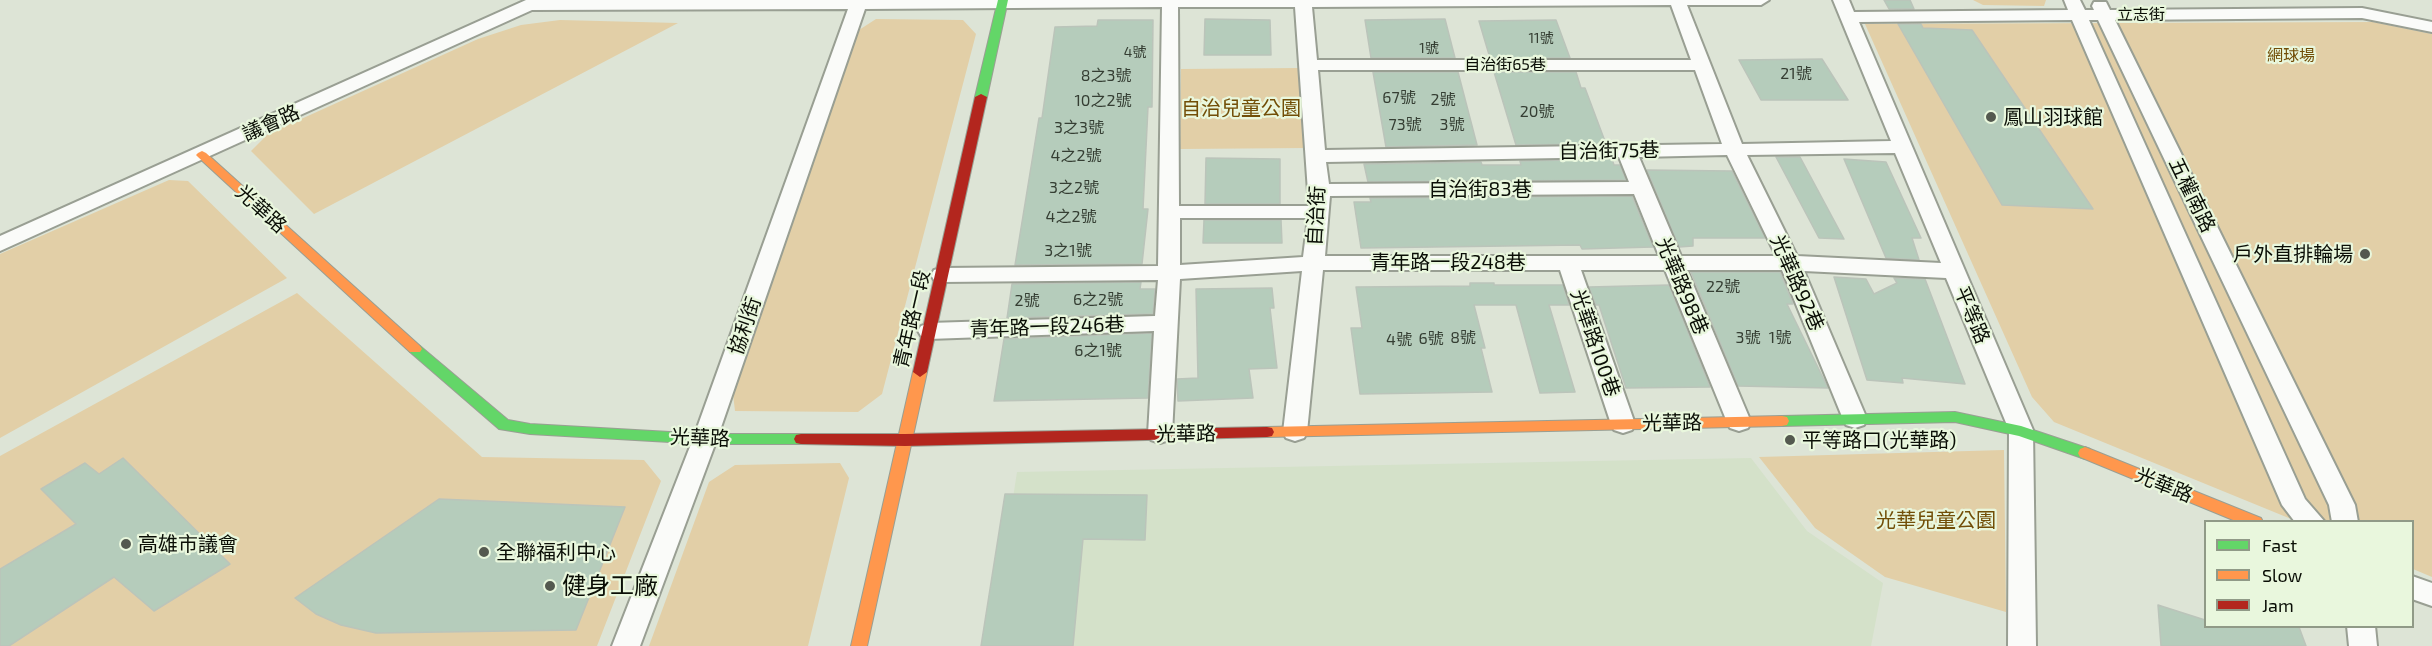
<!DOCTYPE html>
<html>
<head>
<meta charset="utf-8">
<style>
  body { margin:0 }
  #map { position:relative; width:2432px; height:646px; overflow:hidden; background:#dde4d6; font-family:"Exo 2",sans-serif }
  canvas { display:block }
  .legend { position:absolute; left:2204px; top:520px; width:210px; height:108px; box-sizing:border-box; background:#e9f7dd; border:2px solid #909a87; margin:0; padding:8px 10px; list-style:none; font-size:18px; color:#0a0e06 }
  .legend li { display:flex; align-items:center; gap:12px; height:30px }
  .legend b { width:30px; border:2px solid #909a87 }
</style>
</head>
<body>
<div id="map">
<canvas width="2432" height="646"></canvas>
<ul class="legend">
<li><b style="height:8px;background:#63d668"></b>Fast</li>
<li><b style="height:8px;background:#ff974d"></b>Slow</li>
<li><b style="height:8px;background:#b3261e"></b>Jam</li>
</ul>
</div>
<script>
const ctx = document.querySelector('canvas').getContext('2d');
ctx.lineJoin = 'round';
function fillPath(path, color) {
  ctx.fillStyle = color;
  ctx.fill(path, 'evenodd');
}
function stroke(path, color, width, dash) {
  ctx.strokeStyle = color;
  ctx.lineWidth = width;
  ctx.lineCap = dash ? 'butt' : 'round';
  ctx.setLineDash(dash || []);
  ctx.stroke(path);
}
function write(font, color, halo, rows, align = 'center') {
  ctx.font = font + ' "Exo 2","Noto Sans TC",sans-serif';
  ctx.lineWidth = 4.5;
  ctx.setLineDash([]);
  ctx.textBaseline = 'middle';
  ctx.strokeStyle = halo;
  ctx.fillStyle = color;
  for (const [text, x, y, turn = 0] of rows) {
    ctx.save();
    ctx.translate(x, y);
    ctx.rotate((+turn || 0) * Math.PI / 180);
    ctx.textAlign = isNaN(turn) ? turn : align;
    if (halo) ctx.strokeText(text, 0, 0);
    ctx.fillText(text, 0, 0);
    ctx.restore();
  }
}
fillPath(new Path2D(`
  M1751,458l56,73 76,52 -12,63h-881l27,-174z`), '#d4e1c9');
fillPath(new Path2D(`
  M1973,0h73l-2,6 -61,-1z
  M876,19l87,1 13,14 -94,360 -24,18 -123,-1 -2,-17 126,-364z
  M560,20l118,3 -364,191 -63,-63 17,-17 210,-95 43,-14z
  M2373,22l59,12v543l-19,-8 -1,-47 -116,-1 -242,-99 -22,-25 -167,-373z
  M1298,68l8,80 -126,1 1,-80z
  M169,180l19,1 99,97 -287,160v-184z
  M297,293l185,164 162,3 17,21 -64,165h-597v-190z
  M2004,450l2,162 -121,-35 -70,-49 -56,-71z
  M840,463l9,15 -41,168h-159l60,-164 26,-17z`), '#e2cfa7');
const building = new Path2D(`
  M1884,0h26l4,9h-25z
  M1205,19l65,1 1,35h-67z
  M1445,19l10,39h-84l-6,-38z
  M1098,20h55l-1,87h-4l-5,102h5l-6,55 -127,1 24,-147h3l13,-91 42,-1z
  M1556,20l14,38h-80l-11,-37z
  M1898,24h23l2,4 49,2 121,179 -91,-4z
  M1822,59l26,41h-87l-22,-40z
  M1373,72h85l19,73 -91,2z
  M1494,72h82l5,16h4l21,56 -90,1z
  M1776,157h24l44,82 -25,-1z
  M1206,158l74,1v45h-75z
  M1612,159l2,6h6l6,15 -258,2 -4,-18 117,-2 1,3h39l-1,-4z
  M1844,159l42,3 35,76h-9l7,22 -33,-2z
  M1647,170l85,1 33,67h-72v8l-14,1z
  M1632,196l21,51 -71,2 -2,-4 -219,3 -7,-46h17l-1,-4z
  M1204,220h77l1,23h-79z
  M1691,272h89l13,32h-6l41,84 -90,-2z
  M1834,277l32,2 8,15 23,-11 -3,-5 31,1 40,105 -63,-6 1,5 -36,-3z
  M1141,282l-1,7h15l-2,25 -146,4 5,-34z
  M1470,283h24v2h69l6,20h-20l26,87 -35,1 -24,-88h-42l11,43h-4l11,44 -132,2 -9,-66h11l-6,-41 114,-1z
  M1669,285l41,102 -84,1 -27,-83h-3l-7,-18z
  M1272,288l2,20h-4l7,60 -28,1 4,29 -75,3 -1,-22 21,-1 -2,-89z
  M1152,333l-4,65 -154,3 10,-62z
  M123,458l107,106 -76,47 -40,-34 -105,69h-9v-77l76,-45 -35,-35 44,-26 14,11z
  M1005,494l142,1 -2,45 -62,-1 -10,107h-92z
  M439,499l186,8 -49,123 -200,3 -35,-8 -25,-11 -21,-16z
  M2158,605l47,15v7h94l7,19h-145z`);
fillPath(building, '#b5ccbb');
stroke(building, '#bbc4ba', 1.5);
const street = new Path2D(`
  M526,0h1243l-8,5h-74l55,139 149,-3 -58,-141h16l5,12 214,-2 -4,-10h16l5,10h9l-2,-4 2,-4h12l4,8 252,-2 70,14v10l-70,-14 -247,2 240,485 3,17h-26l-3,-17 -231,-485h-9l216,479 20,23h-30l-13,-17 -210,-485 -213,2 174,408 3,216h-28l1,-216 -63,-152 -142,-7 63,148 -3,6 -9,3 -9,-3 -3,-6 -61,-149h-95l64,152 -3,6 -9,3 -9,-3 -3,-6 -62,-152h-84l54,154 -3,6 -9,3 -9,-3 -3,-6 -51,-154h-237l-16,162 -3,6 -9,3 -9,-3 -3,-6 19,-161 -122,8 -8,155 -3,6 -9,3 -9,-3 -3,-6 6,-103 -225,8 -8,-3 -3,-5 3,-5 8,-3 226,-7 3,-36 -216,2 -8,-2 -3,-5 3,-5 8,-2 216,-2 4,-259 -297,2 -148,430 -77,207h-28l81,-207 155,-430 -316,1 -532,241v-15zM1671,5l20,55h-374l-5,-53zM1178,7h117l14,199h-130zM1318,70h377l27,74 -397,6zM1895,153l46,110 -144,-7 -50,-101zM1727,155l49,101h-95l-42,-99zM1619,157l10,25 -300,2 -3,-22zM1634,194l25,62h-334l5,-60zM1180,218h128l-5,39 -123,8z
  M2412,576l20,7v23l-20,-7z
  M2347,626h28l2,20h-28z`);
const fast = new Path2D(`
  M998,0h10l-21,97 -6,3 -6,-3z
  M415,344l5,2 88,74 22,4 175,10h96l5,1 2,4 -2,4 -5,1h-96l-175,-10 -31,-5 -89,-77 -2,-3z
  M1955,412l66,14 69,23 2,4 -2,4 -5,2 -66,-23 -64,-14 -173,4 -5,-1 -2,-4 2,-4 5,-1z`);
const slow = new Path2D(`
  M202,151l4,2 214,193 2,3 -2,3h-10l-212,-195 -2,-2 2,-2z
  M920,367l7,5 -60,274h-16l62,-274z
  M1782,416l5,1 2,4 -2,4 -5,1 -515,11 -5,-1 -2,-4 2,-4 5,-1z
  M2085,447l176,71 2,4h-25l-158,-65 -2,-4 2,-4z`);
const jam = new Path2D(`
  M981,94l6,3 -60,275 -7,5 -7,-5 62,-275z
  M1267,427l5,1 2,4 -2,4 -5,1 -362,9 -104,-2 -5,-1 -2,-4 2,-4 5,-1h104z`);
stroke(street, '#999f93', 4);
stroke(fast, '#999f93', 2);
stroke(slow, '#999f93', 2);
stroke(jam, '#999f93', 2);
fillPath(street, '#fafbf9');
fillPath(fast, '#63d668');
fillPath(slow, '#ff974d');
fillPath(jam, '#b3261e');
for (const [x, y, r, color] of [
  [1991,117,6,"#54594f"],
  [2365,254,6,"#54594f"],
  [1790,440,6,"#54594f"],
  [126,544,6,"#54594f"],
  [484,552,6,"#54594f"],
  [550,586,6,"#54594f"]
]) {
  const dot = new Path2D();
  dot.arc(x, y, r, 0, 2 * Math.PI);
  ctx.fillStyle = color;
  ctx.fill(dot);
  stroke(dot, '#e9f7dd', 2);
}
write('14px', '#353e33', null, [
  ["11號",1541,38],
  ["1號",1429,48],
  ["4號",1135,52]
]);
write('16px', '#0a0e06', '#e9f7dd', [
  ["立志街",2141,15],
  ["自治街65巷",1505,65]
]);
write('16px', '#724e07', '#e9f7dd', [
  ["網球場",2291,56]
]);
write('16px', '#353e33', null, [
  ["21號",1796,74],
  ["8之3號",1106,76],
  ["67號",1399,98],
  ["2號",1443,100],
  ["10之2號",1103,101],
  ["20號",1537,112],
  ["73號",1405,125],
  ["3號",1452,125],
  ["3之3號",1079,128],
  ["4之2號",1076,156],
  ["3之2號",1074,188],
  ["4之2號",1071,217],
  ["3之1號",1068,251],
  ["22號",1723,287],
  ["6之2號",1098,300],
  ["2號",1027,301],
  ["8號",1463,338],
  ["3號",1748,338],
  ["1號",1780,338],
  ["6號",1431,339],
  ["4號",1399,340],
  ["6之1號",1098,351]
]);
write('20px', '#724e07', '#e9f7dd', [
  ["自治兒童公園",1241,108],
  ["光華兒童公園",1936,520]
]);
write('20px', '#0a0e06', '#e9f7dd', [
  ["鳳山羽球館",2003,117],
  ["戶外直排輪場",2353,254,"right"],
  ["平等路口(光華路)",1802,440],
  ["高雄市議會",138,544],
  ["全聯福利中心",496,552]
], 'left');
write('20px', '#0a0e06', '#e9f7dd', [
  ["議會路",271,123,-24],
  ["自治街75巷",1609,151,-1],
  ["自治街83巷",1480,189],
  ["五權南路",2192,195,64],
  ["光華路",261,209,42],
  ["自治街",1316,216,-87],
  ["青年路一段248巷",1448,262],
  ["光華路92巷",1797,283,66],
  ["光華路98巷",1682,286,67],
  ["平等路",1972,315,67],
  ["青年路一段",912,319,-77],
  ["協利街",745,326,-71],
  ["青年路一段246巷",1047,327,-2],
  ["光華路100巷",1595,343,71],
  ["光華路",1672,423,-1],
  ["光華路",1186,434,-1],
  ["光華路",700,438,2],
  ["光華路",2164,485,22]
]);
write('24px', '#0a0e06', '#e9f7dd', [
  ["健身工廠",562,586]
], 'left');
</script>
</body>
</html>
